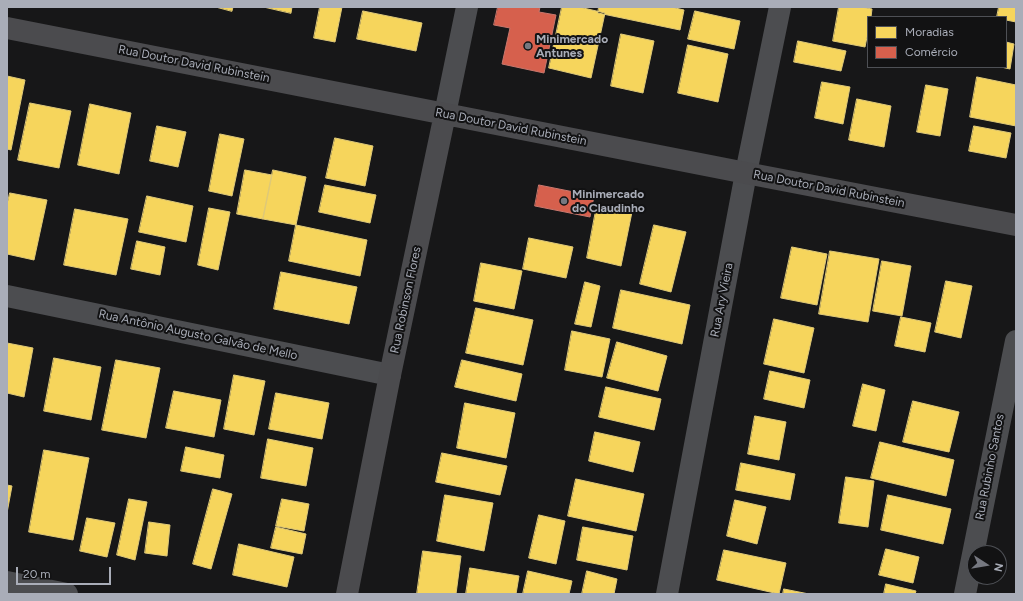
<!DOCTYPE html>
<html>
<head>
<meta charset="utf-8">
<style>
  body { margin:0 }
  #map { position:relative; width:1023px; height:601px; overflow:hidden; background:#171718; font-family:Figtree,sans-serif }
  canvas { display:block }
  .frame { position:absolute; inset:0; border:8px solid #a9adb8; pointer-events:none }
  .legend { position:absolute; left:867px; top:16px; width:140px; height:52px; box-sizing:border-box; background:#121213; border:1px solid #4e5055; margin:0; padding:5px 7px; list-style:none; font-size:12px; color:#a9adb8 }
  .legend li { display:flex; align-items:center; gap:8px; height:20px }
  .legend b { width:20px; border:1px solid #4e5055 }
  .north { position:absolute; left:967px; top:545px; width:40px; height:40px; box-sizing:border-box; background:#121213; border:1px solid #4e5055; border-radius:50%; rotate:102deg; font-size:11px; font-weight:700; line-height:16px; text-align:center; color:#a9adb8 }
  .north::after { content:''; display:block; margin:auto; width:14px; height:18px; background:#767880; clip-path:polygon(50% 0,100% 100%,50% 72%,0 100%) }
  .scale { position:absolute; left:16px; top:567px; width:95px; height:18px; box-sizing:border-box; border:2px solid #a9adb8; border-top:0; padding-left:5px; font-size:12px; line-height:14px; white-space:nowrap; color:#a9adb8; -webkit-text-stroke:3px #121213; paint-order:stroke }
</style>
</head>
<body>
<div id="map">
<canvas width="1023" height="601"></canvas>
<div class="frame"></div>
<ul class="legend">
<li><b style="height:11px;background:#f6d55c"></b>Moradias</li>
<li><b style="height:11px;background:#d6604d"></b>Comércio</li>
</ul>
<div class="north">N</div>
<div class="scale">20 m</div>
</div>
<script>
const ctx = document.querySelector('canvas').getContext('2d');
ctx.lineJoin = 'round';
function fillPath(path, color) {
  ctx.fillStyle = color;
  ctx.fill(path, 'evenodd');
}
function stroke(path, color, width, dash) {
  ctx.strokeStyle = color;
  ctx.lineWidth = width;
  ctx.lineCap = dash ? 'butt' : 'round';
  ctx.setLineDash(dash || []);
  ctx.stroke(path);
}
function write(font, color, halo, rows, align = 'center') {
  ctx.font = font + ' Figtree,sans-serif';
  ctx.lineWidth = 4;
  ctx.setLineDash([]);
  ctx.textBaseline = 'middle';
  ctx.strokeStyle = halo;
  ctx.fillStyle = color;
  for (const [text, x, y, turn = 0] of rows) {
    ctx.save();
    ctx.translate(x, y);
    ctx.rotate((+turn || 0) * Math.PI / 180);
    ctx.textAlign = isNaN(turn) ? turn : align;
    if (halo) ctx.strokeText(text, 0, 0);
    ctx.fillText(text, 0, 0);
    ctx.restore();
  }
}
const homes = new Path2D(`
  M216,7h17l-1,4z
  M264,7h28l-1,6z
  M320,7h22l-7,35 -21,-4z
  M562,7h17l26,6 -14,65 -42,-10z
  M599,7h72l13,3 -4,20 -82,-17z
  M839,7h22l11,2 -1,8h-3v15l-3,15 -32,-6z
  M999,7h17v15l-10,-2v-3h-9z
  M363,11l59,12 -6,28 -59,-12z
  M695,11l45,10 -6,28 -46,-10z
  M621,34l33,7 -11,52 -32,-7z
  M798,41l48,10 -5,20 -47,-9z
  M1006,42l8,2 -4,25 -9,-2h5z
  M688,45l40,9 -10,48 -40,-9z
  M7,76l18,4 -14,70 -4,-1z
  M977,77l39,8v41l-46,-9z
  M822,82l28,5 -7,37 -28,-6z
  M926,85l22,4 -8,47 -23,-4z
  M857,99l34,7 -7,41 -35,-7z
  M30,103l41,8 -12,57 -41,-8z
  M90,104l41,9 -12,61 -41,-9z
  M157,126l29,6 -8,35 -28,-6z
  M974,126l37,7 -5,25 -37,-7z
  M220,134l24,5 -12,57 -23,-5z
  M335,138l38,8 -8,40 -39,-8z
  M245,170l27,5 -9,44 -26,-5z
  M273,170l33,7 -10,48 -33,-6z
  M325,185l51,10 -6,28 -51,-11z
  M10,193l37,7 -13,60 -27,-6v-49z
  M147,196l46,10 -7,36 -47,-10z
  M597,205l35,7 -11,54 -34,-8z
  M209,208l21,4 -12,58 -20,-5z
  M75,209l53,10 -12,56 -52,-10z
  M296,225l71,15 -7,36 -71,-15z
  M654,225l32,7 -15,60 -31,-8z
  M529,238l44,9 -7,31 -43,-9z
  M137,241l28,6 -5,28 -29,-6z
  M792,247l35,7 -10,51 -36,-7z
  M830,251l49,8 -11,63 -49,-8z
  M882,261l29,5 -9,50 -29,-5z
  M481,263l41,8 -8,38 -40,-8z
  M281,272l76,15 -8,37 -75,-15z
  M946,281l26,5 -11,52 -26,-6z
  M585,282l15,4 -9,41 -16,-3z
  M621,290l69,15 -8,39 -69,-16z
  M476,308l57,12 -10,45 -57,-12z
  M901,317l30,6 -6,29 -30,-6z
  M774,319l40,9 -10,45 -40,-9z
  M572,331l38,8 -8,38 -37,-7z
  M617,342l50,14 -9,35 -51,-13z
  M7,343l26,5 -9,49 -17,-4z
  M54,358l47,9 -10,53 -47,-9z
  M116,360l44,8 -14,70 -44,-8z
  M462,360l60,14 -6,27 -61,-14z
  M770,371l40,9 -6,28 -40,-9z
  M234,375l31,6 -11,54 -30,-6z
  M863,384l22,6 -9,41 -23,-5z
  M606,387l55,12 -7,31 -55,-13z
  M174,391l47,9 -7,37 -48,-9z
  M276,393l53,10 -7,36 -53,-10z
  M913,401l46,11 -10,40 -46,-10z
  M465,403l50,10 -9,45 -49,-10z
  M755,416l31,6 -7,38 -31,-6z
  M595,432l45,10 -7,30 -44,-11z
  M268,439l45,9 -7,38 -45,-8z
  M880,442l74,18 -8,36 -75,-18z
  M186,447l38,8 -4,23 -39,-7z
  M44,450l45,8 -16,82 -44,-8z
  M442,453l65,13 -7,29 -64,-13z
  M741,463l54,11 -5,26 -54,-10z
  M846,477l28,4 -6,46 -29,-4z
  M576,479l68,15 -8,37 -68,-15z
  M7,485l5,1 -5,27z
  M213,489l19,5 -21,75 -18,-5z
  M445,495l48,8 -9,48 -47,-10z
  M888,495l63,14 -8,35 -62,-14z
  M129,499l18,3 -12,58 -18,-5z
  M282,499l27,5 -5,27 -28,-5z
  M735,500l31,7 -9,37 -30,-8z
  M539,515l26,6 -9,43 -27,-6z
  M87,518l28,5 -8,34 -27,-6z
  M149,522l21,3 -3,31 -22,-3z
  M276,527l30,7 -4,20 -31,-6z
  M583,527l50,9 -6,34 -50,-10z
  M239,544l55,13 -7,30 -54,-12z
  M886,549l33,8 -6,26 -34,-8z
  M724,550l62,13 -7,31 -62,-14z
  M423,551l38,5 -5,38h-39z
  M470,568l49,8 -3,18h-50z
  M528,571l44,10 -3,13h-46z
  M587,571l30,8 -3,15h-32z
  M886,584l30,7 -1,3h-31z
  M784,589l25,5h-26z`);
fillPath(homes, '#f6d55c');
stroke(homes, '#dfc978', 1);
const shops = new Path2D(`
  M498,7h42l-1,5 17,3 -12,58 -42,-9 8,-36 -16,-3z
  M539,185l55,11 -4,21 -55,-11z`);
fillPath(shops, '#d6604d');
stroke(shops, '#c8776d', 1);
stroke(new Path2D(`
  M445,114l22,-107
  M7,296l383,79
  M7,582l60,12
  M667,594l79,-421 34,-166
  M965,594l51,-253`), '#4c4d50', 22);
stroke(new Path2D(`
  M7,28l739,145 270,52
  M347,594l43,-219 55,-261`), '#4b4b4e', 22);
for (const [x, y, r, color] of [
  [528,46,4,"#767880"],
  [564,201,4,"#767880"]
]) {
  const dot = new Path2D();
  dot.arc(x, y, r, 0, 2 * Math.PI);
  ctx.fillStyle = color;
  ctx.fill(dot);
  stroke(dot, '#121213', 1.5);
}
write('bold 12px', '#a9adb8', '#121213', [
  ["Minimercado",536,39],
  ["Antunes",536,53],
  ["Minimercado",572,194],
  ["do Claudinho",572,208]
], 'left');
write('12px', '#a9adb8', '#121213', [
  ["Rua Doutor David Rubinstein",194,64,11],
  ["Rua Doutor David Rubinstein",511,127,11],
  ["Rua Doutor David Rubinstein",829,189,11],
  ["Rua Robinson Flores",406,300,-78],
  ["Rua Ary Vieira",722,300,-79],
  ["Rua Antônio Augusto Galvão de Mello",198,335,12],
  ["Rua Rubinho Santos",990,467,-79]
]);
</script>
</body>
</html>
